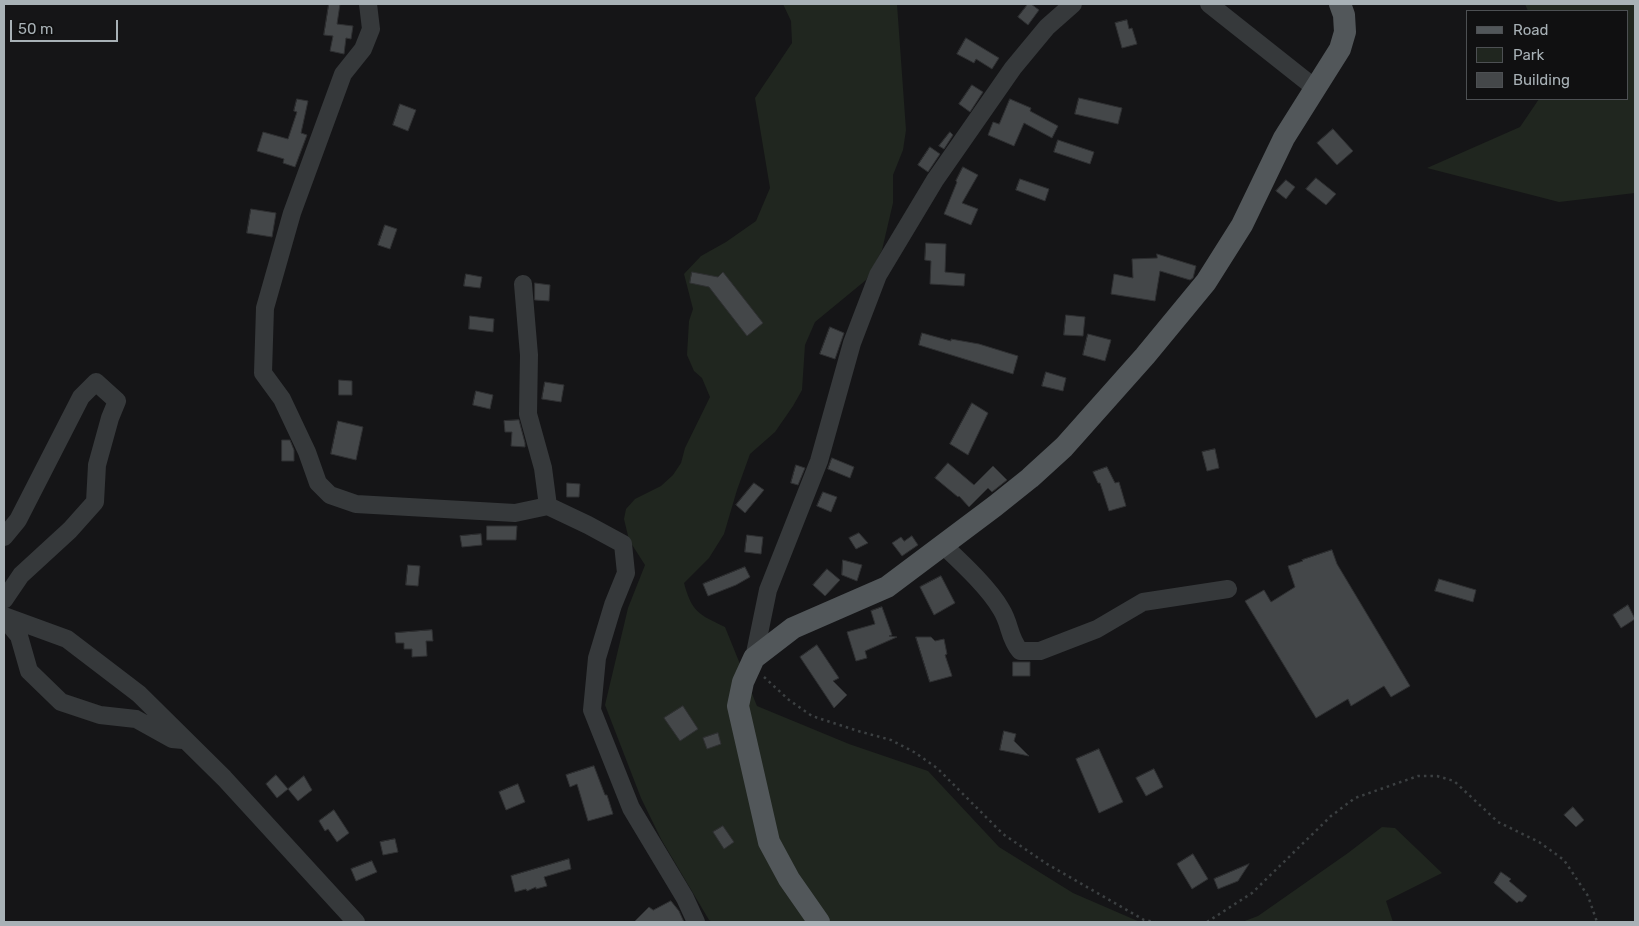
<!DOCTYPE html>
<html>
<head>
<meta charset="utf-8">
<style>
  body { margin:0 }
  #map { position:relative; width:1639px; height:926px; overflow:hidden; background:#151517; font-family:Rubik,sans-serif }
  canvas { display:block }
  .frame { position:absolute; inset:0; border:5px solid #a8b1b6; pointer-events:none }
  .legend { position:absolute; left:1466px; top:10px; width:162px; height:90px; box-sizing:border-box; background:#101011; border:1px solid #4d5053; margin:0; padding:6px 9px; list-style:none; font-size:15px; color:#a8b1b6 }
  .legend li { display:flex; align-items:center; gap:10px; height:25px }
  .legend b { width:25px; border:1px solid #4d5053 }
  .scale { position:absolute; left:10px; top:20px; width:108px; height:22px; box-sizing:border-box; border:2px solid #a8b1b6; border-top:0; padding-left:6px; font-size:15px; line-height:18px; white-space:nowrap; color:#a8b1b6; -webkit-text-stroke:4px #101011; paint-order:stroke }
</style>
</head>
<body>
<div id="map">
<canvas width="1639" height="926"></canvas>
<div class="frame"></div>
<ul class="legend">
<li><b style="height:6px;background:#52575a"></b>Road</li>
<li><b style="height:14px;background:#20261f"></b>Park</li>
<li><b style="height:14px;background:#444749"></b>Building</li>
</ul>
<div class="scale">50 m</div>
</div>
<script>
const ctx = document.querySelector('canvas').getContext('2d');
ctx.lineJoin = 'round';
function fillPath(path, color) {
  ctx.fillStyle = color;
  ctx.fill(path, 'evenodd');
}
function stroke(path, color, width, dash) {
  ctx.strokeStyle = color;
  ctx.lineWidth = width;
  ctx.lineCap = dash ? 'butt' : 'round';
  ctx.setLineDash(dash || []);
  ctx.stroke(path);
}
fillPath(new Path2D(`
  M783,4h114l9,126 -3,20 -10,25v28l-11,47 -16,30 -51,42 -10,23 -3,45 -9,16 -18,26 -25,22 -13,36 -13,44 -15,24 -25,25c8,29 14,31 41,44l32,79 92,38 79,27 71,76 74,46 67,29h-427l-4,-2 -48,-81 -20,-41 -36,-93 23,-97 17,-43 -16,-25 -5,-21 2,-10 9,-10 26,-13 12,-11 8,-12 4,-15 25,-51 -8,-19 -8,-7 -7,-16 2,-34 4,-12 -9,-35 17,-18 25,-14 30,-21 14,-33 -15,-90 37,-55 -1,-22z
  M1525,4h110v189l-76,9 -132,-34 93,-41 19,-28h89v-88h-100z
  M1382,827l13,1 47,45 -56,28 7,21h-151l16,-6 90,-63z`), '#20261f');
const building = new Path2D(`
  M329,4h11l-3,20 16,2 -2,13 -5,-1 -2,16 -14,-3 3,-15 -9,-1z
  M1028,4h3l8,6 -11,15 -10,-8z
  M1127,20l2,9 3,-1 5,16 -15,4 -7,-25z
  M966,38l33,20 -7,11 -16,-10 -2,4 -17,-9z
  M972,85l11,7 -13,20 -11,-8z
  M1079,98l43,10 -4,16 -43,-10z
  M297,99l11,2 -7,32 6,2 -12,32 -12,-4 1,-4 -27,-8 6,-19 25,7 9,-27 -3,-1z
  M1010,99l21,9 -1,3 28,15 -6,12 -28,-15 -10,23 -26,-11 5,-13 6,2z
  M400,104l16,6 -8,21 -15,-6z
  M1333,129l20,22 -16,14 -20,-22z
  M950,132l3,3 -9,14 -5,-3z
  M1058,140l36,12 -4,12 -36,-12z
  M930,147l10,7 -12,18 -10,-7z
  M963,167l15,8 -16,28 16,6 -7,16 -27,-11 13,-32 -1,-1z
  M1316,178l20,16 -10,11 -20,-16z
  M1020,179l29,10 -4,12 -29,-11z
  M1286,180l9,7 -9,12 -10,-8z
  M251,209l25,4 -4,24 -25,-4z
  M385,225l12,4 -7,20 -12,-4z
  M926,243l20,1 -1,28 20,2 -1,12 -34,-2 1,-23 -6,-1z
  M1157,254l39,12 -3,12 -3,2 -30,-9 -5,30 -44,-7 3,-20 19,4 -1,-19 25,-1z
  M692,272l26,5 5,-5 40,51 -16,13 -38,-49 -19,-4z
  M466,274l16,3 -2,11 -16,-2z
  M535,283l15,2 -1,16 -14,-1z
  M1066,315l19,2 -2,19 -19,-1z
  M470,316l24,3 -1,13 -24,-3z
  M830,327l14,6 -9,26 -15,-5z
  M922,333l29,8v-2l28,5 39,12 -5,18 -94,-29z
  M1088,334l23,6 -6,21 -22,-6z
  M1046,372l20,6 -3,13 -21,-5z
  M339,380l13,1v14h-13z
  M545,382l19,3 -3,17 -19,-3z
  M476,391l17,4 -3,14 -17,-4z
  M972,403l16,10 -20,42 -18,-11z
  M519,420l6,23v4l-14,-1 1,-14h-7l-1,-11z
  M338,421l25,6 -7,33 -25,-6z
  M282,440h8l4,10v11h-12z
  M1215,449l4,19 -12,3 -5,-19z
  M832,458l22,9 -4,11 -22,-9z
  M948,463l26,22 19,-19 14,14 -15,12 -4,-4 -19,19 -10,-11 -1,1 -23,-19z
  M796,465l9,3 -7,17 -7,-2z
  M1107,467l8,16 4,-1 7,24 -17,5 -9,-28h-2l-5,-11z
  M567,483l13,1 -1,13h-12z
  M754,483l10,7 -19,23 -9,-8z
  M823,492l14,5 -6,15 -14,-6z
  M487,526h30l-1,14h-29z
  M859,533l9,10 -12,6 -7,-11z
  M481,534l1,11 -20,2 -2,-11z
  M747,535l16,2 -2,17 -16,-2z
  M912,536l6,9 -16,11 -10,-13 9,-6 3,4z
  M1332,550l5,14 73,122 -19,11 -7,-11 -33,20 -3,-7 -32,19 -71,-117 19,-11 7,12 24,-15 -7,-21 15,-5 -1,-1z
  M843,560l19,5 -5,16 -15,-6z
  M408,565l12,1 -2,20 -12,-1z
  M745,567l5,10 -14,8 -28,11 -5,-12z
  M827,569l13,11 -15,16 -12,-11z
  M941,576l14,27 -21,12 -14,-28z
  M1439,579l37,11 -3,12 -38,-11z
  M1628,605l7,14 -14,9 -8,-13z
  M882,607l10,28 -3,1 8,1 -32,14 2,7 -11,3 -9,-29 28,-8 -4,-13z
  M432,630l1,11h-7l1,15 -15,1v-8h-8v-6h-8l-1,-10z
  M916,637h15l4,4 9,-2 3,15 -2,1 7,21 -22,6z
  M817,645l22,33 -6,3 14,14 -13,13 -34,-51z
  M1013,662h17v14h-17z
  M683,706l15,23 -18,12 -16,-23z
  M1004,731l12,3 -2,7 15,15 -29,-6z
  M718,733l3,11 -14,5 -4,-11z
  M1099,749l24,53 -24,11 -23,-54z
  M594,766l11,29h2l6,19 -25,7 -11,-37 -7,3 -4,-12z
  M1154,769l9,18 -17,9 -10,-18z
  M276,775l12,14 -11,9 -11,-14z
  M304,776l8,14 -14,11 -10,-12z
  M518,784l7,18 -19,8 -7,-18z
  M1573,807l11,13 -8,7 -12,-12z
  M334,810l15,23 -12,9 -9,-13 -3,2 -6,-10z
  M723,826l11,16 -10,7 -11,-17z
  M395,839l3,13 -15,3 -3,-13z
  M1193,854l15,25 -16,10 -15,-25z
  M569,859l2,10 -27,8 3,9 -11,3v-2l-9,4 -1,-2 -11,3 -4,-16z
  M372,861l5,11 -21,9 -5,-12z
  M1249,864l-11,17 -20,8 -4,-10z
  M1501,872l10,7 -2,2 18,15 -5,6 -3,-1 -2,2 -23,-20z
  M671,901l8,10 5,11h-50l15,-15 4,3z`);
fillPath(building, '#444749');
stroke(building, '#2f3032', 1);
stroke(new Path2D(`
  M764,677l25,23 23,16 46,15 33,9 23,12 23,16 66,66 44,30 97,56 11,2
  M1207,922l45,-29 79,-77 24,-18 63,-22h19l17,5 44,41 41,20 25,18 24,36 9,26`), '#3c4042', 2.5, [2.5, 4]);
stroke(new Path2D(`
  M368,4l3,25 -8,20 -20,25 -51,139 -27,95 -2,65 19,26 25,53 11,31 12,12 26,9 159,9 33,-7 40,19 35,19 3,29 -13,32 -16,53 -5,52 39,98 54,90 11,24
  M1209,4l106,84
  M523,284l6,71 -1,59 15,54 5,38
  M4,537l14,-17 63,-123 15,-15 21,19 -7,17 -13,47 -2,37 -25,28 -49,45 -17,25
  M944,546c18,17 45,42 57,63 10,16 7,27 19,42h20l31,-12 26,-10 46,-27 85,-13
  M4,616l63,23 72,55 85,84 132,144
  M4,618l15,18 10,35 32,31 39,13 36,4 36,20 11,1
  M754,658l14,-68 51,-129 33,-118 26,-68 57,-95 78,-112 34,-41 26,-23`), '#36393b', 18);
stroke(new Path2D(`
  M819,922l-30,-43 -20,-37 -31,-136 5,-24 11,-24 39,-30 94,-41 108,-81 35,-28 34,-31 81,-91 61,-74 36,-57 42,-87 56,-89 5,-17 -1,-17 -4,-11`), '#52575a', 22);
</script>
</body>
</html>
